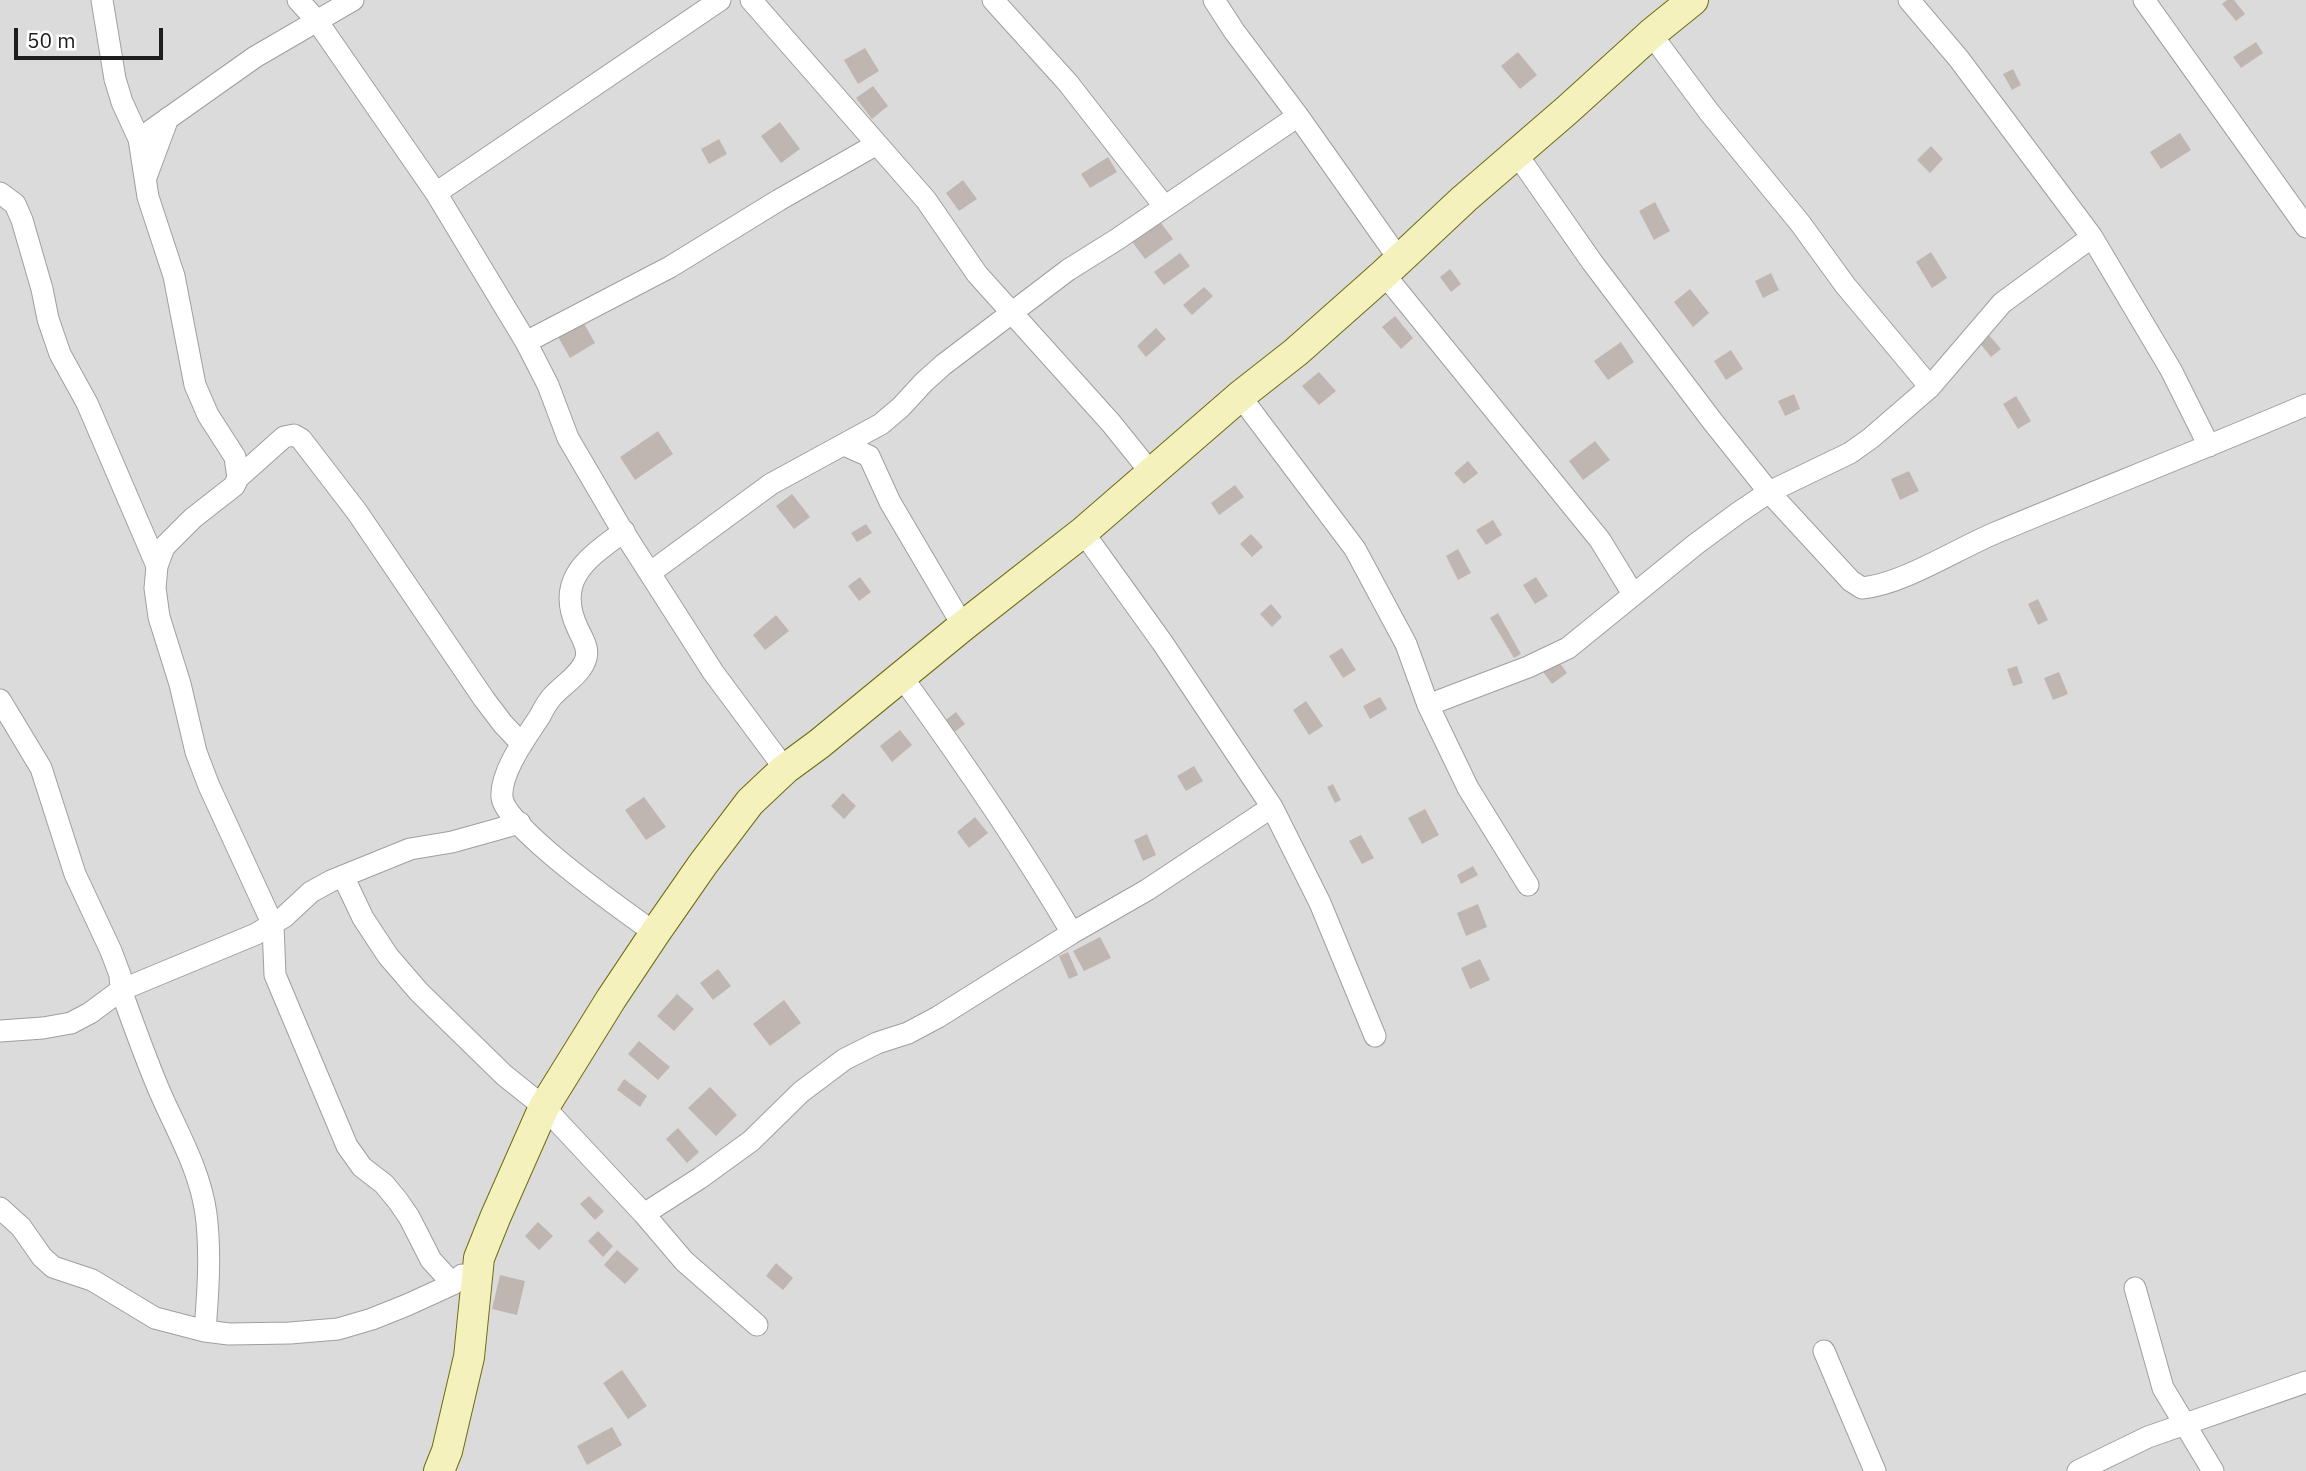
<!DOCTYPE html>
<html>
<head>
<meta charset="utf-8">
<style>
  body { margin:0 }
  #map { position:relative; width:2306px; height:1471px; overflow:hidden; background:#efeae5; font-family:"IBM Plex Sans",sans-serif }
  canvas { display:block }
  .scale { position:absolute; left:14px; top:28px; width:149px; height:32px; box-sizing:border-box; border:4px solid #1e1e1e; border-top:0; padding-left:9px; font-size:21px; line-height:24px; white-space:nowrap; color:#1e1e1e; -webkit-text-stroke:5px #fff; paint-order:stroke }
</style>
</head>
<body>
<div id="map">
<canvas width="2306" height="1471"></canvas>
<div class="scale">50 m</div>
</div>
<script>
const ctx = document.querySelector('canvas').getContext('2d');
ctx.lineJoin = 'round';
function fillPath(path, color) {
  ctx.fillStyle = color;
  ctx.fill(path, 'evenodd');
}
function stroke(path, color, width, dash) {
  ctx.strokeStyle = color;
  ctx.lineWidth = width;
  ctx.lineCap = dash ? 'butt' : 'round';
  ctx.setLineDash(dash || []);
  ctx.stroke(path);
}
fillPath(new Path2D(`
  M0,0h2306v1471h-2306z`), '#dcdbdc');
fillPath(new Path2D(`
  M2227,0h7l11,14 -9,7 -14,-17z
  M2256,42l7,11 -22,15 -8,-11z
  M865,48l14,23 -21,13 -14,-24z
  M1518,52l19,23 -17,14 -19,-23z
  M2013,69l8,16 -9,5 -9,-16z
  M873,86l15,20 -16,13 -16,-21z
  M780,122l20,27 -19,14 -20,-27z
  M2180,133l11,17 -30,19 -11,-17z
  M719,139l8,15 -18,10 -8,-15z
  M1931,146l12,13 -13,14 -13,-13z
  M1108,157l9,15 -27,16 -9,-14z
  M963,180l14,19 -18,12 -13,-18z
  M1655,202l15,29 -16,9 -15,-29z
  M1158,219l15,20 -28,20 -15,-20z
  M1931,252l16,26 -15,10 -16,-26z
  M1180,253l10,13 -26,19 -10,-13z
  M1450,269l11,15 -10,8 -11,-15z
  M1771,273l8,17 -16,8 -8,-17z
  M1204,287l9,9 -21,19 -9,-10z
  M1690,289l19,24 -16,14 -19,-25z
  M1395,316l18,22 -12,11 -19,-22z
  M582,320l13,23 -25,15 -13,-23z
  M1156,328l10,11 -20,18 -9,-11z
  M1988,334l13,15 -10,8 -13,-16z
  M1621,342l13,20 -26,18 -14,-19z
  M1731,350l12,19 -17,11 -12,-19z
  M1319,372l17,19 -17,14 -17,-19z
  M1794,394l6,15 -15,7 -7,-15z
  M2016,396l15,25 -13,8 -15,-25z
  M658,431l15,23 -38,26 -15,-23z
  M1595,441l15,19 -27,20 -14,-19z
  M1468,461l10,12 -14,11 -10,-11z
  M1909,471l10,20 -19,9 -9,-21z
  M1235,485l9,12 -25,18 -8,-12z
  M792,494l18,23 -16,12 -18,-23z
  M1493,520l9,15 -16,10 -10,-15z
  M866,524l6,9 -15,9 -6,-9z
  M1251,534l12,13 -11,10 -12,-13z
  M1458,549l13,24 -13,7 -12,-24z
  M860,577l11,15 -12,9 -11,-15z
  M1536,577l12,19 -13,8 -12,-19z
  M2038,599l10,21 -10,5 -10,-21z
  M1271,604l11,13 -10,10 -12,-13z
  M1498,613l23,41 -7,4 -24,-40z
  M776,615l13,16 -24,19 -12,-15z
  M1342,648l14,22 -13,8 -14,-22z
  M1556,658l11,15 -15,11 -11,-15z
  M2017,666l6,17 -10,3 -6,-17z
  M2059,672l9,22 -15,6 -9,-22z
  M1380,697l7,12 -17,10 -7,-13z
  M1306,701l17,25 -14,9 -16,-25z
  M956,712l9,12 -13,10 -9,-12z
  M900,730l12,15 -20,17 -12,-16z
  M1194,766l9,15 -17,10 -9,-15z
  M1333,784l8,16 -6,3 -8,-16z
  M843,793l13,13 -12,13 -13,-13z
  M644,797l22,30 -20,13 -21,-30z
  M1425,809l14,26 -17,9 -14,-26z
  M975,817l13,16 -19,15 -12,-16z
  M1147,834l9,21 -13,6 -9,-21z
  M1361,835l13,23 -12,6 -13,-23z
  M1473,866l5,9 -17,9 -4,-9z
  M1478,904l9,23 -21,9 -9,-23z
  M1100,937l11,21 -27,13 -11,-20z
  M1068,952l10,23 -9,4 -10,-23z
  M1480,959l10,21 -20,9 -9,-21z
  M718,969l13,17 -18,14 -13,-17z
  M677,994l17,15 -20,22 -17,-15z
  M784,1000l17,23 -31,23 -17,-22z
  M639,1041l31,26 -12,13 -30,-26z
  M624,1079l23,17 -7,11 -23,-17z
  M710,1087l27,28 -21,21 -28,-28z
  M678,1128l21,24 -12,11 -21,-24z
  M589,1196l15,15 -9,9 -15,-16z
  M538,1222l15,14 -14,14 -14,-14z
  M598,1231l15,15 -10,11 -15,-16z
  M617,1250l22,19 -14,15 -21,-19z
  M776,1263l17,15 -10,12 -17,-14z
  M500,1275l25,6 -8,34 -25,-6z
  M622,1370l25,36 -19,13 -25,-36z
  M612,1427l10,18 -35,20 -10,-19z`), '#bfb6b2');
const street = new Path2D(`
  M102,0l13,79 7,23 17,37 9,58 26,79 21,109 13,30 27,42 3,21
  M298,0l19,21 119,172 90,149 22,43 20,53 51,87 94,147 72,97
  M751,0l175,200 51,74 134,149 41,51
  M993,0l75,83 96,123
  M1214,0l20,31 64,85 101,143
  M1909,0l50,59 133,178 79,133 38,76
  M2144,0l162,227
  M1651,34l58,78 91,111 45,62 85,102
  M139,139l116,-82 98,-57
  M1516,153l76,109 121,160 56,70 82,89 11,7c41,-4 93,-38 133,-55 103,-43 208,-84 311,-128
  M146,177l22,-59
  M0,193l15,11 7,16 20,69 6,30 12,35 27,49 70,163
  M436,193l284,-193
  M1384,274l216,266 33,54
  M526,342l144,-75 109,-67 98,-56
  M1240,396l115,153 51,95 22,61 40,83 60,97
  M844,445l25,11 21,46 73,124
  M624,531c-36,27 -70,48 -46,98 4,9 11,19 8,29 -4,16 -25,28 -35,40 -4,5 -8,12 -11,18 -13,20 -40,56 -38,81 2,30 125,116 153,136
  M1083,532l79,110 110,165 48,96 55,133
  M651,572l120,-88 110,-60 20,-17 23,-25 19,-17 125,-95 48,-30 182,-124
  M902,677c60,83 118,167 170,256
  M0,700l41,68 34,106 36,77 9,24 1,15c12,33 24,67 38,100 17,40 41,79 47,124 5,39 2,78 -1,117
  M1428,705l100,-38 40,-19 128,-104 42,-31 31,-21 81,-39 21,-15 59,-51 72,-84 90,-66
  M343,876l20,42 25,38 31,36 85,83 40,32 100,107 40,47 73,64
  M0,1031l43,-3 28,-5 19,-10 31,-23 135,-56 28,-17 27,-25 20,-11 79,-32 42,-7 68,-19
  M0,1208l21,19 21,30 11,10 39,13 63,38 50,13 24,3 61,-1 48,-4 34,-10 35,-14 46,-21 9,-9
  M644,1214l56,-36 51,-37 50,-49 44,-33 32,-16 31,-10 30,-16 134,-84 75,-43 125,-83
  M453,1284l-22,-24 -22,-43 -11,-16 -14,-17 -22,-17 -15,-21 -72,-171 -2,-50 -64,-139 -13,-34 -16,-68 -21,-67 -4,-29 2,-22 7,-19 29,-29 41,-32 4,-8 46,-41 10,-2 7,4 56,73 127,187 19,25 19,20
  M2135,1288l28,100 50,83
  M1824,1351l51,120
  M2078,1471l70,-34 158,-55`);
const secondary = new Path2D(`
  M439,1471l8,-20 22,-94 10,-99 16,-40 49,-111 67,-108 44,-66 48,-69 47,-62 35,-33 34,-25 144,-118 120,-94 157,-136 56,-44 88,-78 80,-75 102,-88 85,-77 42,-34`);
stroke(street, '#9f9f9f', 23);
stroke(secondary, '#6e6d0d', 32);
stroke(street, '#fff', 21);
stroke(secondary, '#f5f1bd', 30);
</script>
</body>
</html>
